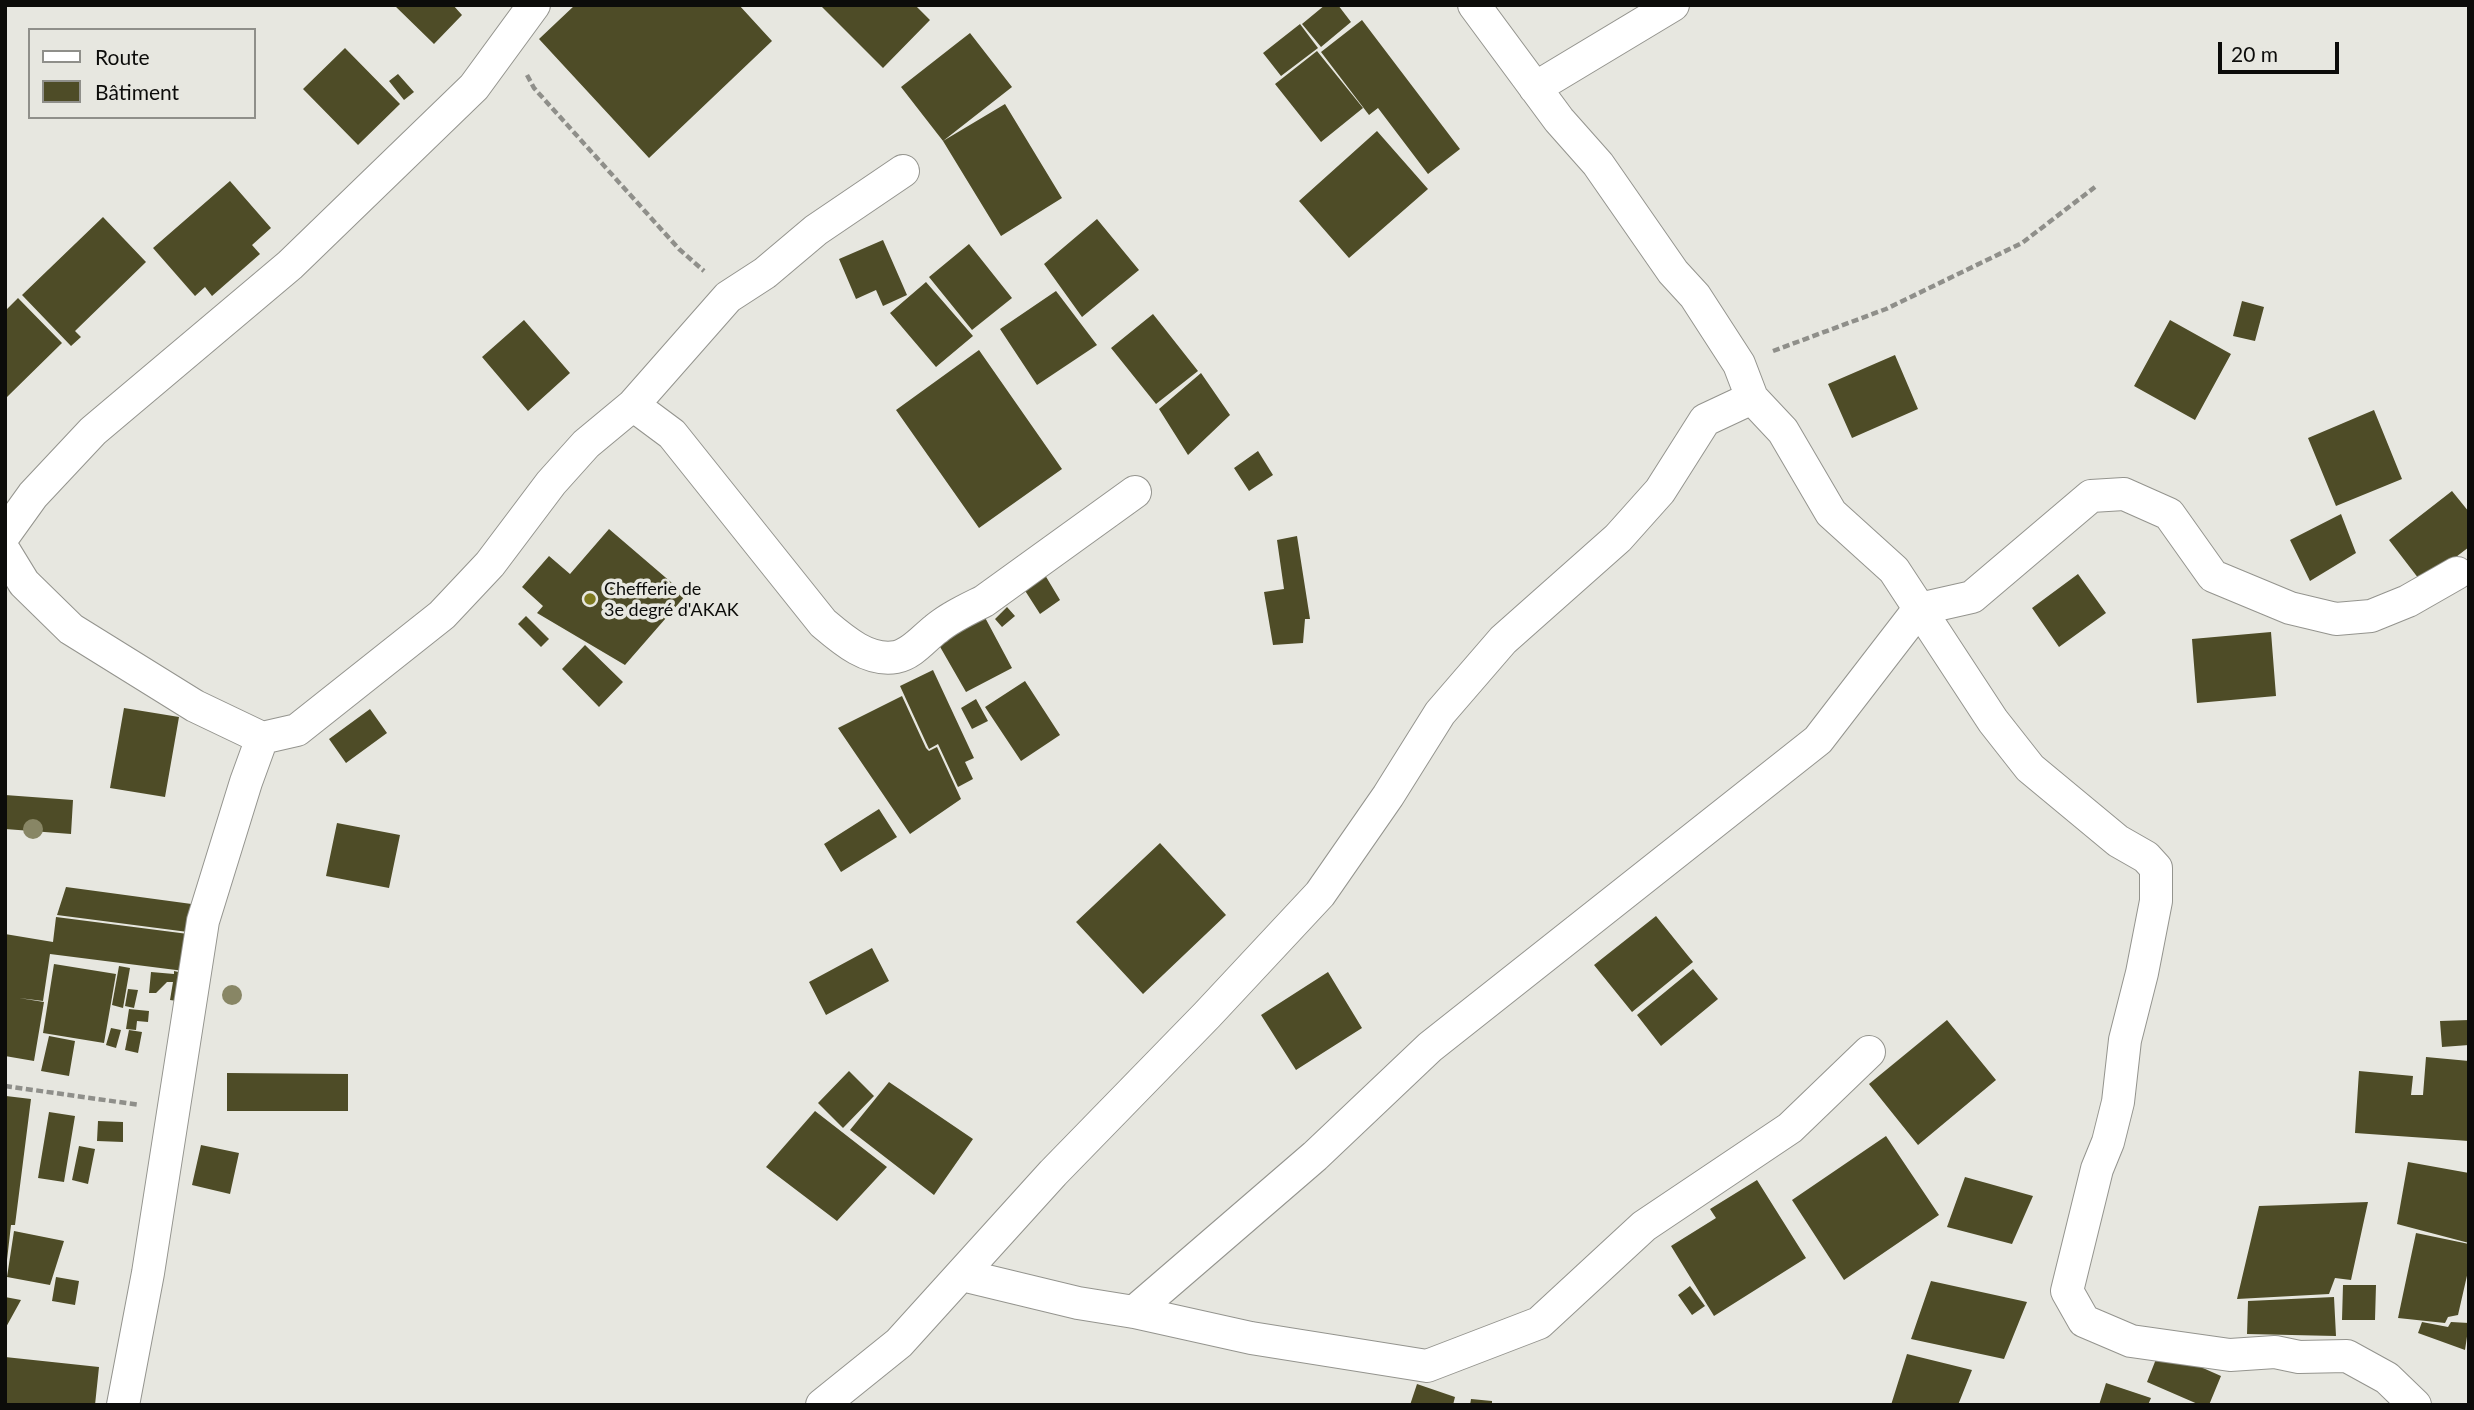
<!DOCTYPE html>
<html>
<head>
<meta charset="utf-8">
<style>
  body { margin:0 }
  #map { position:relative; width:2474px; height:1410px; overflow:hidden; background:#e7e7e0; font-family:Lato,sans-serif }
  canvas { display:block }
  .frame { position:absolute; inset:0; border:7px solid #0c0c0a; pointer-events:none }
  .legend { position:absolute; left:28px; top:28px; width:228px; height:91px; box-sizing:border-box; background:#e7e7e0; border:2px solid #8f8f8a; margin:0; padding:9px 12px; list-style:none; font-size:21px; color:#0c0c0a }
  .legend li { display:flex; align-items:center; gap:14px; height:35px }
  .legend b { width:35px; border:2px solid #8f8f8a }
  .scale { position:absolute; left:2218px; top:42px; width:121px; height:32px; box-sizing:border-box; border:4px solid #0c0c0a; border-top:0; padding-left:9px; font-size:21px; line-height:24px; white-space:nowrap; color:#0c0c0a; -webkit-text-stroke:5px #e7e7e0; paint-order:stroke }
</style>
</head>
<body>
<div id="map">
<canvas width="2474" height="1410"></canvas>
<div class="frame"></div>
<ul class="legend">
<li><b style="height:9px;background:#fff"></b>Route</li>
<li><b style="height:19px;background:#4e4c27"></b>Bâtiment</li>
</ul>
<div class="scale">20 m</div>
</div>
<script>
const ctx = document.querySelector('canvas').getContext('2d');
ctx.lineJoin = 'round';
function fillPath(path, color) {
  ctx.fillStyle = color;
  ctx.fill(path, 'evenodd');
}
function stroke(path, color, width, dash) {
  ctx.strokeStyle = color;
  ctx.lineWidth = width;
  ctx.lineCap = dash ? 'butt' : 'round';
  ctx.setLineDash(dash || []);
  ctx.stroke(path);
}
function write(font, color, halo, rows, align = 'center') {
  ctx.font = font + ' Lato,sans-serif';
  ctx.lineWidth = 7;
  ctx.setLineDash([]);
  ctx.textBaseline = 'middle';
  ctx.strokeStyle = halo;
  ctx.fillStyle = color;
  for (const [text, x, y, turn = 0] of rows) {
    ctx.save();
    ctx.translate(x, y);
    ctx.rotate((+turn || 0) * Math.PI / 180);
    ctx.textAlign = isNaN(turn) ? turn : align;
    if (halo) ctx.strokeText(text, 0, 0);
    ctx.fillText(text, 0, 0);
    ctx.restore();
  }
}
fillPath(new Path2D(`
  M394,5h59l9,10 -28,29z
  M575,5h164l33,36 -123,117 -110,-119z
  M820,5h95l15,15 -47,48z
  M1325,5h13l13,17 -30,25 -19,-23z
  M1362,20l98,129 -32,25 -50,-66 -9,7 -48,-63z
  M1300,24l18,24 -37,28 -18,-23z
  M970,33l42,54 -69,54 -42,-54z
  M345,48l55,56 -42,41 -55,-56z
  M1317,51l46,57 -42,34 -46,-58z
  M398,74l16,18 -10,8 -15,-19z
  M1005,104l57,94 -61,38 -58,-95z
  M1377,131l51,58 -79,69 -50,-57z
  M230,181l41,47 -19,17 8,9 -48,42 -7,-9 -10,9 -42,-48z
  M103,217l43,45 -71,69 6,6 -10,9 -49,-51z
  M1097,219l42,51 -57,47 -38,-53z
  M883,240l24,55 -24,11 -7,-16 -20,9 -17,-40z
  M969,244l43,54 -40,32 -43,-53z
  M926,282l47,54 -37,31 -46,-54z
  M1056,291l41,54 -60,40 -37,-56z
  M18,298l44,45 -55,54 -2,-86z
  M2242,301l22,6 -9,34 -22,-5z
  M1153,314l45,57 -42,33 -45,-56z
  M524,320l46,53 -42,38 -46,-54z
  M2170,320l61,34 -36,66 -61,-34z
  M979,350l83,119 -83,59 -83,-118z
  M1895,355l23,54 -66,29 -24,-54z
  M1201,373l29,42 -42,40 -29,-46z
  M2374,410l28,69 -66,27 -28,-68z
  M1258,451l15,24 -24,16 -15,-23z
  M2452,491l17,21v35l-47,36 -33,-43z
  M2341,514l15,39 -46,28 -20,-41z
  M609,529l77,66 -61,70 -88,-52 6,-7 -21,-19 27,-31 21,18z
  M1297,536l13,83h-5l-2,24 -30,2 -9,-53 20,-3 -7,-49z
  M2078,574l28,39 -47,34 -27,-39z
  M1045,575l15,25 -20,14 -16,-25z
  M1007,607l8,9 -13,11 -7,-8z
  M981,610l31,58 -46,24 -27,-47z
  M526,616l23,23 -8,8 -23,-23z
  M2271,632l5,64 -79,7 -5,-64z
  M585,645l38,37 -24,25 -37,-38z
  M933,670l41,88 -9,4 8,17 -15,8 -20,-43 -9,5 -29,-63z
  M1025,681l35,54 -39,26 -36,-54z
  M902,696l24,52 3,3 8,-4 24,52 -51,35 -72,-106z
  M976,699l12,22 -16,8 -11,-21z
  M124,708l55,9 -14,80 -55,-9z
  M370,709l17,24 -41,30 -17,-24z
  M5,795l68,5 -2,34 -66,-5z
  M879,809l18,28 -56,35 -17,-28z
  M337,823l63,12 -11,53 -63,-12z
  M1160,843l66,72 -83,79 -67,-72z
  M66,887l133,18 -11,27 -131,-17z
  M1656,916l37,46 -61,50 -38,-47z
  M56,917l132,17 -4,37 -134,-17 -7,47 -24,-3 25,4 -10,59 -29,-5v-122l48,8z
  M872,948l17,33 -63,34 -17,-33z
  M54,964l62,10 -12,69 -61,-10z
  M119,966l11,2 -7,40 -11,-3z
  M1693,969l25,30 -57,47 -24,-31z
  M174,971l13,3 -3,28 -14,-2 3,-18h-6l-11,11h-7l2,-21 23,2z
  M1328,972l34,56 -66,42 -35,-55z
  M128,989l10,1 -4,18 -9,-2z
  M129,1009l20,2 -1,11 -11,-1 -1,9 -10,-1z
  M1947,1020l49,60 -78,65 -49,-61z
  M2469,1020v25l-27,2 -2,-26z
  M111,1028l10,2 -5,18 -10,-3z
  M129,1030l13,2 -4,21 -13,-3z
  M49,1036l26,5 -6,35 -28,-5z
  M2426,1057l43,4v80l-114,-8 4,-62 54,5 -2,19h12z
  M849,1071l25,25 -31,32 -25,-25z
  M227,1073l121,1v37h-121z
  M889,1082l84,57 -39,56 -84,-65z
  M6,1096l25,3 -16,126h-4l-4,35z
  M815,1111l72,56 -50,54 -71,-54z
  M49,1112l26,4 -11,66 -26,-4z
  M98,1121l25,1v20l-26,-1z
  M1886,1136l53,79 -95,65 -52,-80z
  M201,1145l38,8 -9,41 -38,-9z
  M79,1146l16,3 -7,35 -16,-4z
  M2408,1162l61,11v70l-72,-19z
  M1965,1177l68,19 -21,48 -65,-17z
  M1757,1180l49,78 -92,58 -43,-70 45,-28 -6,-9z
  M2368,1202l-17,78 -16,-2 -6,16 -92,5 22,-93z
  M14,1231l50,10 -14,44 -43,-8z
  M2416,1233l53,11v23l-11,48 -10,2 -3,6 -47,-5z
  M56,1277l23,4 -4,24 -23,-4z
  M1931,1281l96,21 -23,57 -93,-20z
  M2343,1285h33l-1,35h-33z
  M1690,1286l15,20 -13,9 -14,-20z
  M5,1297l16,3 -16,29z
  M2334,1297l2,39 -89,-2 1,-33z
  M2422,1322l26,5 3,-5 18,1 -4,27 -47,-17z
  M2160,1349l61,27 -12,29h-9l-53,-23z
  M1907,1354l65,16 -14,35h-67z
  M5,1357l94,10 -4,38h-90z
  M2106,1383l45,15 -3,7h-49z
  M1417,1384l38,13 -2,8h-43z
  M1471,1399l21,2v4h-22z`), '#4e4c27');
const street = new Path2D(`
  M1474,5l85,115 39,44 75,108 22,24 44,68 13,34
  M1535,88l138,-83
  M633,405l39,29 151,189c20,17 45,39 73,34 16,-3 28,-19 40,-28 14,-12 32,-20 48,-28l151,-109
  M5,534l28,-39 60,-64 197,-166 184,-178 60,-82
  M5,552l19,31 47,46 124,77 67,32 35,-8 145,-115 48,-51 61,-81 35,-39 47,-39 95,-108 37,-24 51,-43 87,-59
  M962,1275l116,28 56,9 117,26 176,28 112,-43 105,-97 146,-98 79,-76
  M1134,1312l181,-156 115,-109 388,-307 101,-131 53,-12 119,-101 33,-2 45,20 44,62 77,32 46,11 35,-3 37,-15 49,-28
  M123,1405l25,-132 55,-352 43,-139 16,-44
  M822,1405l77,-62 154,-170 154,-158 113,-121 68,-98 52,-83 63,-73 115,-102 42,-47 45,-71 47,-22 31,33 48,82 63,57 99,151 37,47 88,73 28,16 10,11v33l-14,72 -17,67 -7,62 -10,40 -11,27 -30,122 17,30 47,20 99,14 45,-3 24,5 48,-1 40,22 28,27`);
stroke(street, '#94948e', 34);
stroke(new Path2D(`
  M527,75l7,13 145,161 25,22
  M1773,351l113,-42 136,-66 73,-56
  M5,1086l135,19`), '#8f8f8a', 4.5, [7, 3.5]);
stroke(street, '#fff', 32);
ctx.fillStyle = '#888665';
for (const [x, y] of [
  [33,829],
  [232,995]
]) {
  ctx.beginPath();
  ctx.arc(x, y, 10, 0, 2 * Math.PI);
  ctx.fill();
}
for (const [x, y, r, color] of [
  [590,599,7,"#7e791f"]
]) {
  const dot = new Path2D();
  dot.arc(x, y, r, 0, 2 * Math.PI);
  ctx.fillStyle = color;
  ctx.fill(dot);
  stroke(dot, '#e7e7e0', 2.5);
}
write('18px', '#0c0c0a', '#e7e7e0', [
  ["Chefferie de",604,589],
  ["3e degré d'AKAK",604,610]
], 'left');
</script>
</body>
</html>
